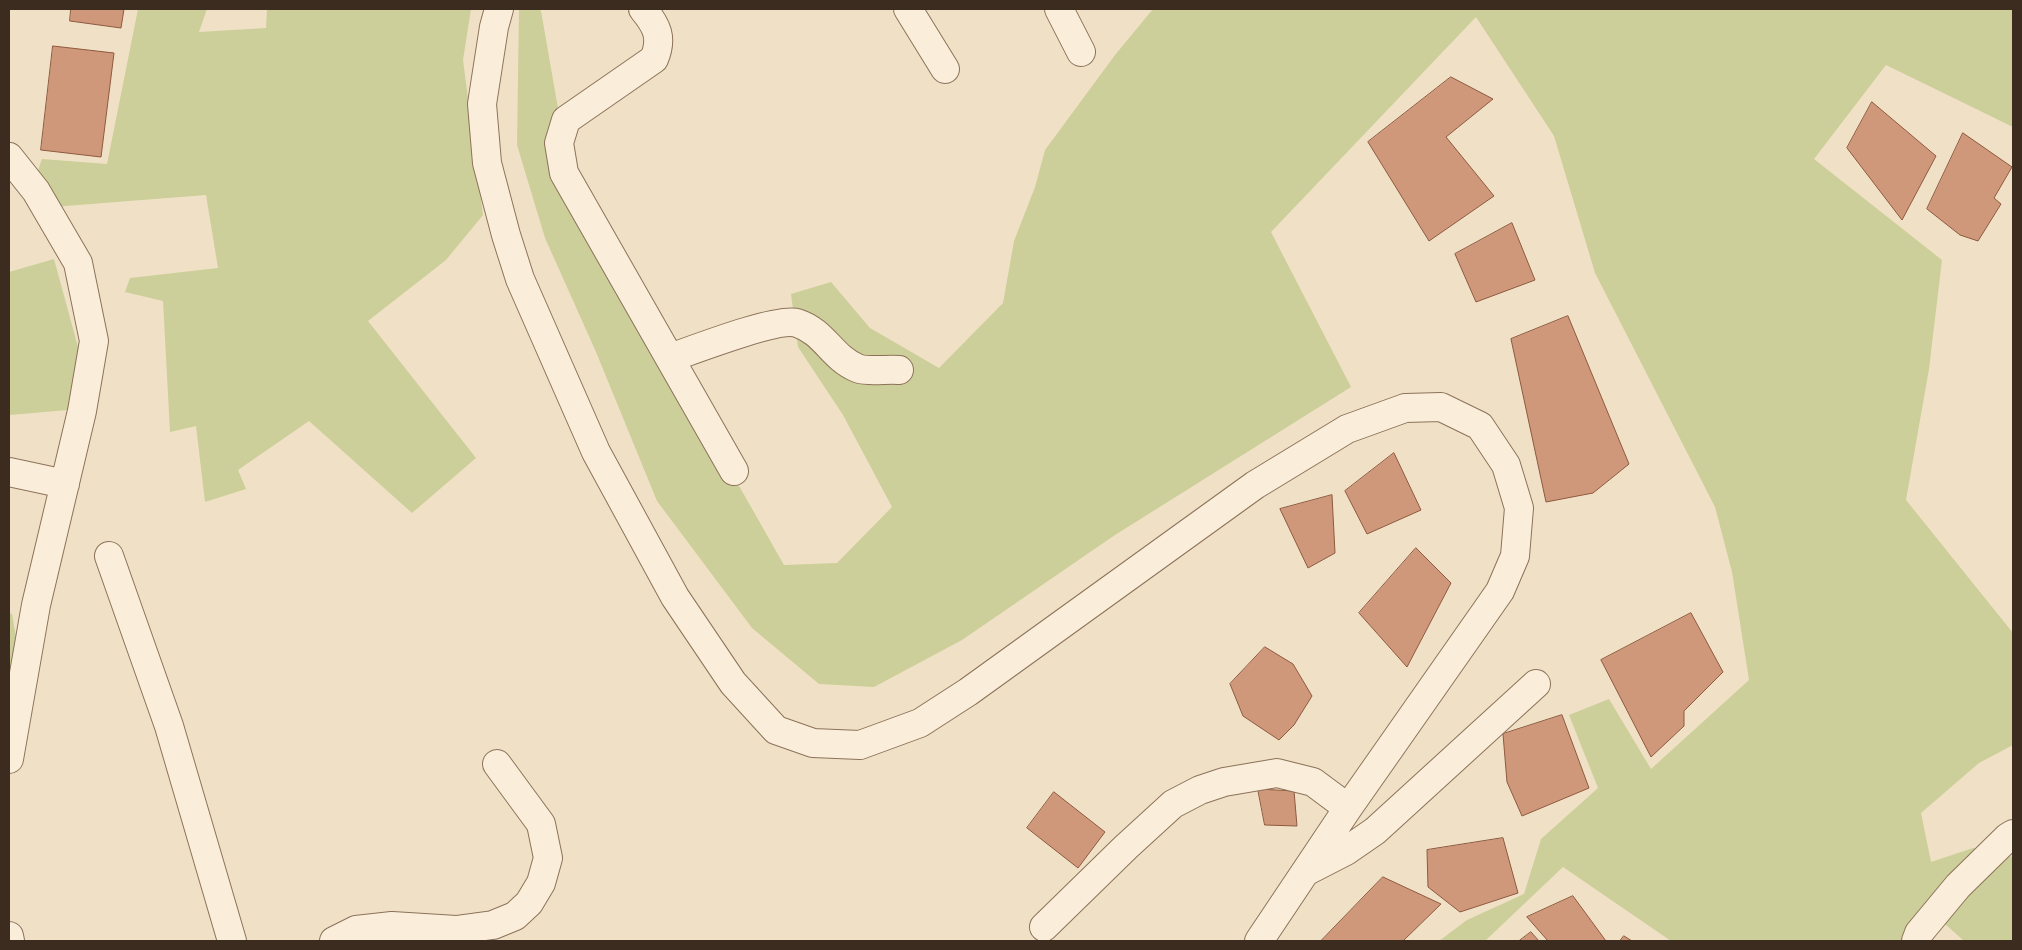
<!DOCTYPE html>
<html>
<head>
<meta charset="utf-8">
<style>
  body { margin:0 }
  #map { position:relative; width:2022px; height:950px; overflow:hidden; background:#f0e1c6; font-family:"Playfair Display",serif }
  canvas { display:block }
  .frame { position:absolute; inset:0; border:10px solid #3c2b1f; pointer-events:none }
</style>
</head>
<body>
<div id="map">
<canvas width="2022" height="950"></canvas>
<div class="frame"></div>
</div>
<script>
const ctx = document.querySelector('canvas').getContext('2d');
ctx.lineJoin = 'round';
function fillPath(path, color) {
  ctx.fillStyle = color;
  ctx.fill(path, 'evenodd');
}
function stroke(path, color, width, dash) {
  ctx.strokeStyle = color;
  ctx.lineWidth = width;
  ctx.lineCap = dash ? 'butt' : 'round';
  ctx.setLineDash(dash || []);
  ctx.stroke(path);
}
fillPath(new Path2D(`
  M138,9h69l-8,23 67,-4 1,-19h204l-8,51 20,155 -37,45 -78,61 108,137 -64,55 -103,-92 -71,49 8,19 -41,13 -9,-76 -26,6 -7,-131 -38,-9 5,-14 88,-10 -12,-73 -153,12 -18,-28 7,-20 65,5z
  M519,9h20l2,2 18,103 42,129 183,322 53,-2 55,-56 -49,-92 -45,-68 -7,-53 40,-12 39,46 69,40 64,-65 11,-62 21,-54 10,-37 70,-95 38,-46h860v118l-127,-62 -72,94 128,101 -13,109 -23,131 107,133v112l-34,18 -58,50 10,49 42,-14 40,9v84h-49l-38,-34 -24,34h-231l-108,-74 -78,74h-46l28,-21 57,-26 17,-55 57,-51 -29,-73 40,-16 42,70 98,-89 -17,-108 -17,-65 -120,-234 -41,-137 -78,-119 -205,215 80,155 -236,148 -153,105 -88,47 -55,-3 -67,-56 -95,-127 -61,-149 -51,-114 -28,-93z
  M54,259l30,110 -16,41 -58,5 -1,10v-153z
  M9,613l3,1 17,99 -20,24z`), '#cccf99');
const building = new Path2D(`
  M71,9h53l-3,19 -51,-7z
  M53,46l61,7 -13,104 -60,-7z
  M1451,77l42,22 -47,38 48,59 -65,45 -61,-99z
  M1872,102l64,54 -34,64 -55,-72z
  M1963,133l49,34 -18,31 7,6 -23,37 -18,-6 -33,-26z
  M1512,223l23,57 -59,22 -21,-48z
  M1568,316l61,148 -36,29 -47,9 -35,-163z
  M1394,453l27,57 -54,24 -22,-43z
  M1332,495l3,58 -27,15 -28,-59z
  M1416,548l35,35 -44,84 -48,-54z
  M1691,613l32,59 -39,39v15l-33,31 -50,-97z
  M1265,647l28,17 19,32 -18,29 -15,15 -36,-24 -13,-32z
  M1562,715l27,73 -67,28 -15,-34 -4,-48z
  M1258,789l36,2 3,35 -32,-1z
  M1054,792l51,40 -27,36 -51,-40z
  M1503,838l15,55 -58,19 -32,-25 -1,-37z
  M1383,877l58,27 -38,37h-82z
  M1573,896l33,45h-58l-21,-24z
  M1531,932l8,9h-20z
  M1624,936l8,5h-12z`);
fillPath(building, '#d0987a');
stroke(building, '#8d593f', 1);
const street = new Path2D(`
  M499,9l-5,18 -12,77 5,59 19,72 14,44 76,173 79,145 58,86 43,47 37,13 47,2 60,-22 48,-31 287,-207 92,-56 58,-21 36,-1 39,19 26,39 13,43 -4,48 -15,35 -152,217 -89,133
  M643,9c14,17 20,29 11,50l-88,61 -7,23 5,30 170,298
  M908,9l37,60
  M1059,9l22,43
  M9,157l27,34 42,72 16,78 -12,70 -46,194 -27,154
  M670,358c23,-8 108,-41 127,-35 28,9 34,34 60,45 9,4 31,1 42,2
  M9,472l56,12
  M109,556l60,170 63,215
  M1309,870l37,-19 29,-20 161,-147
  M1044,927l82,-80 47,-43 27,-14 24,-8 53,-9 36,9 35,26
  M9,936l1,5
  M334,941l22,-11 36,-4 64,4 37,-5 22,-9 14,-13 12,-20 7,-25 -7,-34 -44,-60
  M1916,941l3,-8 39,-47 50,-49 5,-3`);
stroke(street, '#8c725a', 30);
stroke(street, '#faeeda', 28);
</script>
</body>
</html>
